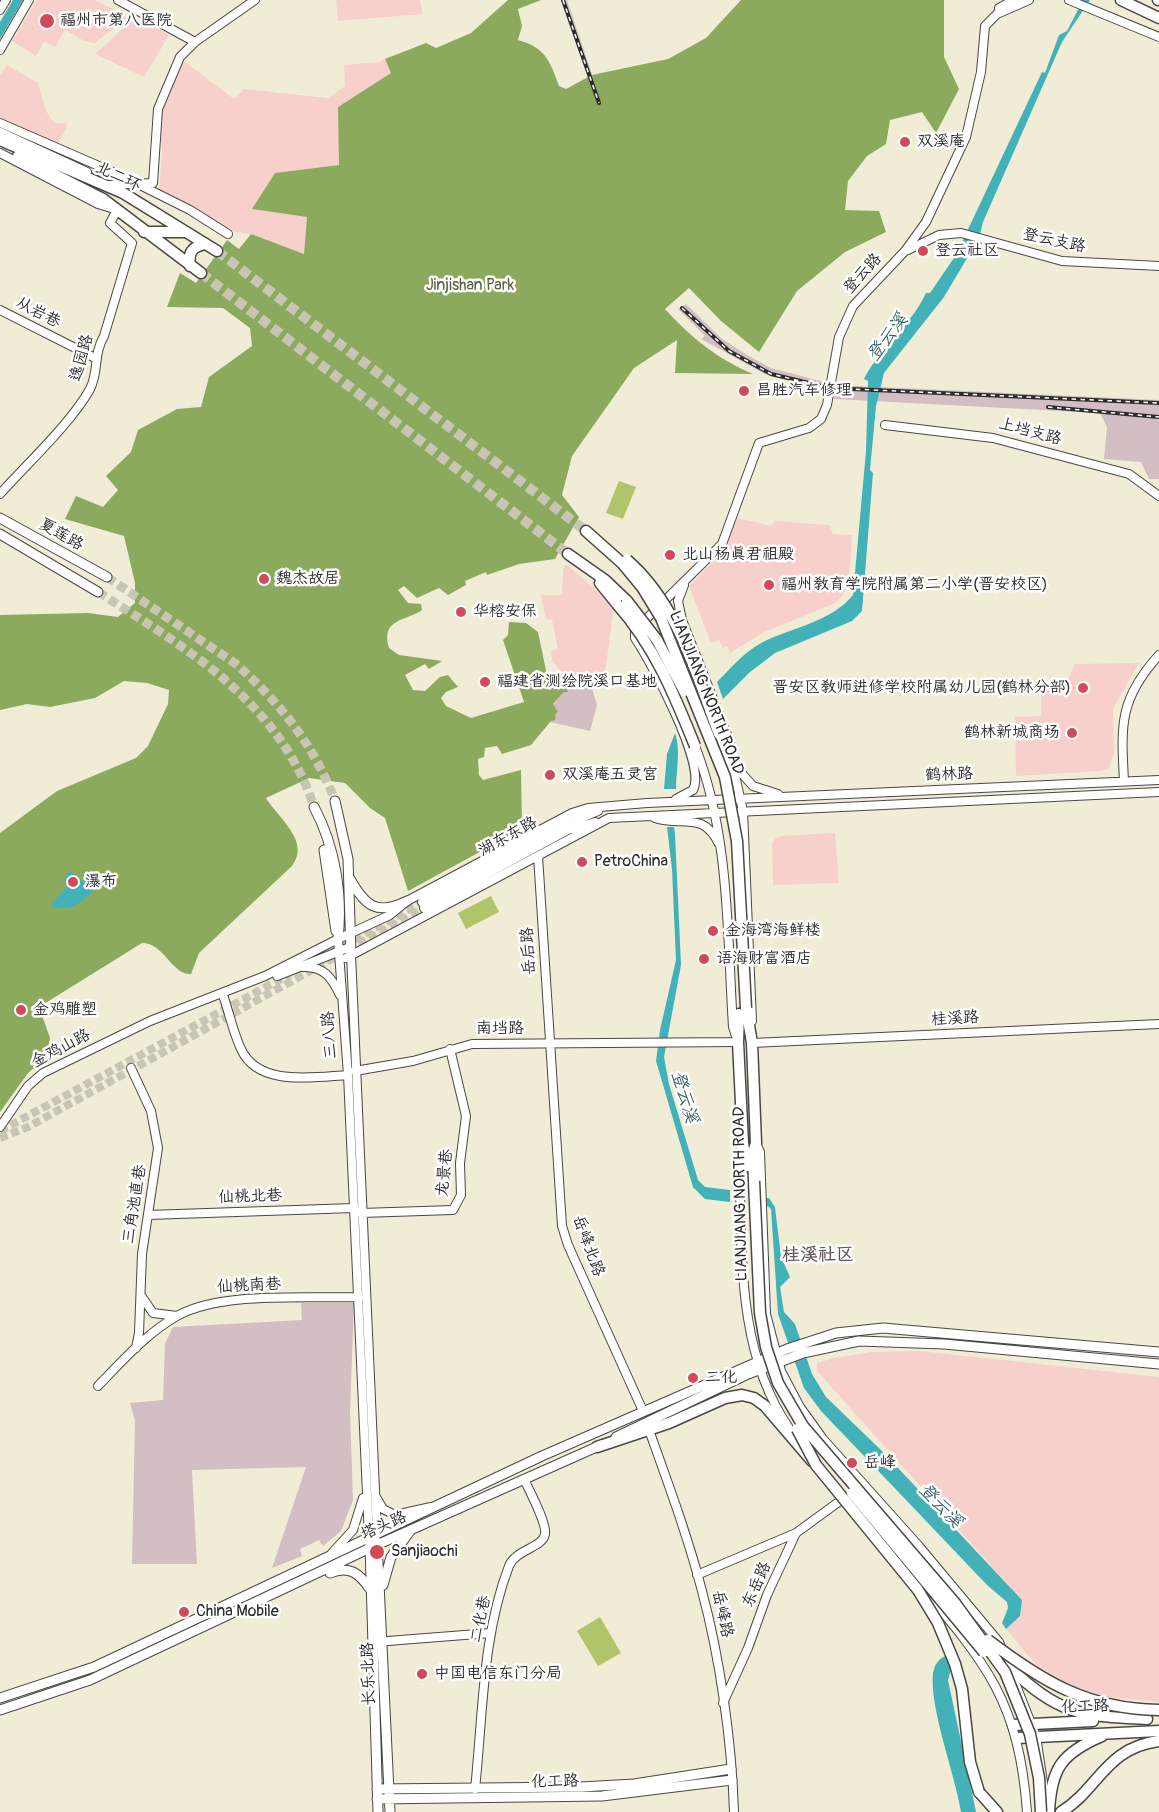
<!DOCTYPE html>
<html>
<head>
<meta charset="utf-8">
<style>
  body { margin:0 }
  canvas { display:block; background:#f0ecd6 }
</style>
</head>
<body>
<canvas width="1159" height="1812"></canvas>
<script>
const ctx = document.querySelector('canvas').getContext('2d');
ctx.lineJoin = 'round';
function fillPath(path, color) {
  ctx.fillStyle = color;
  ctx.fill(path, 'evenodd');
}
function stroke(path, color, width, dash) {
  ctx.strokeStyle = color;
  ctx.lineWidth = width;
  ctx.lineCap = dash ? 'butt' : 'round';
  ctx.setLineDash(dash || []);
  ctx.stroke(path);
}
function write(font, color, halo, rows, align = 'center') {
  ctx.font = font + ' Pangolin,"LXGW WenKai TC",sans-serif';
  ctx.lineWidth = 5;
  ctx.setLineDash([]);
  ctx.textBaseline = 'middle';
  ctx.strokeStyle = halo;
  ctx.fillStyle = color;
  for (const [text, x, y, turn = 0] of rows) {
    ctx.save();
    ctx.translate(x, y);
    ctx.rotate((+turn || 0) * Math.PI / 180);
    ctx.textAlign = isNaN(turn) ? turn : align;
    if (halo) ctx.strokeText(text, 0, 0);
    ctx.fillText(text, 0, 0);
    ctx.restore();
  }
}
fillPath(new Path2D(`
  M37,0h57l30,14 2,4 -31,25 -11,-2 -19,-11 -10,17 -11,-5 -8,14 -24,-15z
  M336,0h84l3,14 -85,7z
  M132,20h12l25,15 -25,42 -49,-23z
  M385,59l6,14 -53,34 2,58 -65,8 -22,36 54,8 -3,38 -53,-21 -15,-2 -77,-42 3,-38 -2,-35 5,-18 19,-38 50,38 10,-10 84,9 17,-12 -1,-21 36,-3z
  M7,65l31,18 8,28 8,12h12l1,4 -10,18 -57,-25v-45z
  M738,518l33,8 4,-5 54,4 4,9 19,1 -3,44 -6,16 -8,8 -73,30 -32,20 -3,-7 -4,2 -4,-8 -8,3 -22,-57 30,-30z
  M566,564l48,42 -10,75 -44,-11 -8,-8 -1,-11 7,-2 -6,-29 -6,-1 -5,-24h21l1,-25z
  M1139,663l-26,46 1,44 -5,15 -8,3 -85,5 -1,-59 26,-1v-31l25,-2 9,-19z
  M835,833l4,50 -66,2 -1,-42 3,-4 6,-3z
  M920,1351l239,26v325l-55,-5 -34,-12 -34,-20 -30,-36 14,-13 1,-17 -204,-228v-8l17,-5 37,-6z`), '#f7d0cc');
fillPath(new Path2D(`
  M561,0h6l34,101 -4,3z
  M686,304l35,34 26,17 24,13 65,17 323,15v79h-10l-8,-17 -37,-3 3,-32 -7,-14 -266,-14 1,-5 -10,-5 -60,-15 -64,-35 4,-3 -27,-27z
  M565,676l20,4 6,5 6,20 -7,26 -40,-9 3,-17 11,-13h3z
  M301,1303h53l-4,109 3,88 -12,31 -18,15 -4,-6 -19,9 2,7 -30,12 34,-101 -114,3 5,94h-65l3,-143 -5,-18 33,-3 2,-56 8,-17 129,-7z`), '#d2bec3');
fillPath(new Path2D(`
  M619,481l17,6 -13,32 -17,-6z
  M491,896l8,16 -33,17 -8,-16z
  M600,1617l21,36 -23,13 -21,-35z`), '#b0c56a');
fillPath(new Path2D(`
  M508,0h33l-23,9 4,17 -4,14c27,7 32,21 41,46l7,3 26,-14 76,-16 38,-21 35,-38h203v57l15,32 -23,44 -14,-21 -32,8 -4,24 -19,12 -19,25 -3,29 34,1 7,21 -41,20 -48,39 -38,61 -38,-31 -32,-33 -24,21c24,27 54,51 88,65l-78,-1 2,-33 -43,28 -62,88 -10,39 17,22 -24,42 -36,5 -32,11 -1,-3 -21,9 1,4 -18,10 -9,-7 -22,10 -13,-12 -6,4 10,13 13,1 1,6c-15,11 -42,8 -33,38l10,7 43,6 -13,8 -4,-5 -20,11 8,15 12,1 15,-14 8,-2 10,12 -12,5 -5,6 5,8 25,12 53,-16 -21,-62 5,-5 1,-13 17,1 12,9 12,58 15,-14 3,16h-4l-11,12 5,8 -2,1 -1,7 -4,1 -20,24 -29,9 -5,-8 -12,2 -1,9 -6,2 1,16 4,5 38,-10 1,59 -114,62 -23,-73 -15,-10 -25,-25 -36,-5 -43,20c12,20 45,43 26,68l-93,87 -8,21c-19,1 -27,-31 -49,-31l-103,64 11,31 -4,20 -18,15 -28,39v-279l57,-42 79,-33 12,-12 20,-42 1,-14 -22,-7 -23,-2 -29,17 -45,9 -23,-3 -27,6v-95l88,-2 30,4 17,-14v-20l-11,-47 -59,-17 11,-23 27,11 15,-17 -12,-14 25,-24 7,-22 39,-21 24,-2 8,-30 43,-31 -2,-18 -27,-20 -56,-1 13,-34 16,10 31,-43 12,9 12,-15 53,20 3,-37 -55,-8 23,-36 64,-8 -1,-58 53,-34 -6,-14 41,-16 10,5 35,-15z`), '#8caa5e');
fillPath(new Path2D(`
  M13,0h10l-23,39v-17z
  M1083,0h7l-28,42 -79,180 -4,16 -35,59 -60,76 -8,33 -6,64 3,3 -11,138 -10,10 -77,32 -25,19 -27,27 -6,-17c14,-14 27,-30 46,-40 30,-15 68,-20 90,-47l13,-144 2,-70 -4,-2c16,-32 47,-53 62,-86h4l26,-38 86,-183 3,1 14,-38 8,-4z
  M675,733c6,17 1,37 1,56h-12l3,-35z
  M667,827h7l1,7 6,131 -17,92 5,27 29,96 7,7 25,3v12l-25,-3 -12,-12 -37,-126 4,-31 16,-70 -4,-91z
  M70,871l23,18 -1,4 -19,14 -18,1 -4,-4 15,-16 -1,-10z
  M758,1198h11l6,9 6,50 9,20 -10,10 4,25 11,12 17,50 14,23 57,55 139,148 -2,16 -14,13 -4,-6 6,-15 -1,-6 -20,-17 -101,-106 -65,-68 -17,-23 -26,-74 -7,-105z
  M947,1655l4,14 -3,11 28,132h-15c-6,-38 -32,-105 -28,-139 2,-10 6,-14 14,-18z`), '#42b2b8');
stroke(new Path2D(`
  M333,951l89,-49
  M0,1131l290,-157
  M0,1138l28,-11 396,-219`), '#c9c5b4', 8, [8, 4]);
stroke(new Path2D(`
  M107,577l129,87c45,40 78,81 99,137
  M98,592c88,56 182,110 216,215`), '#c9c5b4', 9, [9, 4.5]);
stroke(new Path2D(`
  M217,251l369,280
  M201,273l367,281`), '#c9c5b4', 10, [10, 5]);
const secondary = new Path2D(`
  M118,0l77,42
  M1069,0l90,37
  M999,8l15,-8
  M0,10l6,-10
  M0,50l29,-50
  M0,123l124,54 66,33 38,24
  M0,132l87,40
  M0,153l98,51 13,4
  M110,185l43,-2 5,-74 22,-52 15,-15 60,-42
  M908,250l31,-15 22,-2 101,28 97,5
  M0,310l95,48
  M885,425l108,13 136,36 30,22
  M0,494c26,-29 72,-72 90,-105 9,-17 3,-34 14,-53l28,-93 -22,-20 6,-11
  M684,585l-6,16 4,19 48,122 -3,15 26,29 25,8
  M719,734l17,46 7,31 9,210
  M1124,781c-3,-56 -5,-82 35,-126
  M676,799l17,-9c14,-25 -42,-128 -58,-152v-8l87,-86 37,-101 50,-15 12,-9 6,-14 12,-68 14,-31 52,-55 21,-29 40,-85 15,-65 4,-46 12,-12 32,-14
  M655,818c26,9 48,-8 64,26
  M538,856l24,370 6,19 75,166
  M422,902l135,-74 41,-17
  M424,908l144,-78 27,-8
  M351,954l26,580
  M346,958l263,-140 550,-26
  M303,967c21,-1 29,11 37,28
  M277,976l73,-29
  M223,995c6,17 10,37 18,54 17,38 72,28 107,26
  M752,1037v6l407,-19
  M131,1068l20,43 7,37 -16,106 -3,79 -3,15
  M355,1071l58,-10 59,-17 266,-2 -5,-15c-6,-94 -3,-192 -38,-281
  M0,1127l28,-41 15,-13 107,-52 115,-45 73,-37
  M743,1143l-4,10c4,92 -5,195 50,275
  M756,1143l4,9 6,162 15,57 19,36 23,32 95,106 81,97 37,94 10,67
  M148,1215l206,-7 7,5 92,-3 8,-15 -1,-32 6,-47 -16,-67
  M142,1297l11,16 24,3
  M98,1386c24,-25 49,-53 79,-70 45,-25 130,-17 182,-19
  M649,1430c19,53 39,107 53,161 18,67 30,152 32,221
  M376,1497l7,12 12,6 36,-8
  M369,1538l-21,-463 -10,-136 52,-24 17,-14 165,-88 16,-5 59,-5 512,-23
  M332,1553l21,-23 10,-32
  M697,1575l99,-42
  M918,1583c69,81 101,119 109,229
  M375,1642l115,-9
  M723,1703l25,-55 19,-53 29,-62 48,-35
  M475,1789c8,-74 7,-153 34,-223 7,-17 34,-18 36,-32 2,-11 -16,-44 -21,-55`);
const primary = new Path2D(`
  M0,518l107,59
  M0,534l98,58
  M335,801l13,58 3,95
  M314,807c21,39 29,88 24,132
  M324,850l12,81
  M350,879c15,27 27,37 57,22
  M616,1437l132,-63 55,-21 56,-12 85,3 215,20
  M377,1542l13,270
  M370,1545l8,267
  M330,1573c19,-8 29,0 40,16
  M383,1585l8,-28 19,-26
  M0,1698l94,-31 448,-211 245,-107 49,-16 47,-5 276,24
  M0,1710l90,-30 280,-132 231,-103
  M377,1789l204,-2 53,-3 97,-15
  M377,1799l225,-3 130,-16`);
const highway = new Path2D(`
  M1121,0l38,18
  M1158,0h1
  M0,140l123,53 94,58
  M18,156l85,43 98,74
  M144,232h41
  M190,266c-2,-14 2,-19 15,-22
  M586,531l37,33
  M568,554l37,26 22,21
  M600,583l17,21
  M746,1008l6,35 4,100 -3,10 1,28
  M739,1014l-1,28 5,101 4,23
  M597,1447l72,-24 56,-25 17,-3 12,3 11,8 47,55
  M1009,1667c51,48 71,49 138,52
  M1013,1725l80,-4
  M1017,1738l142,-7
  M979,1792l18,20
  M1049,1812c2,-44 13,-59 53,-76
  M1061,1812c38,-23 44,-64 98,-71`);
stroke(secondary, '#494845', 10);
stroke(primary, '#494845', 11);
stroke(highway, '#494845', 13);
stroke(secondary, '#fff', 8);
stroke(primary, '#fff', 9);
stroke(highway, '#fff', 10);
const rail = new Path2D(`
  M563,0l36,103
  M682,308l47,43 42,23 59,14 329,15
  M1048,407l111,10`);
stroke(rail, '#2b2b2b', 4);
stroke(rail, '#fff', 1.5, [4.5]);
const highwayBridge = new Path2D(`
  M627,560c51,44 69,114 92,174
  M623,564l19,23 19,31 64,159 12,64 9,167
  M627,601l30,39 27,51
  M617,604c38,43 57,90 78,142
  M754,1181l6,132 6,34 12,36 25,43 152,177 50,69 25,62 9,44 2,34
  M797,1429l19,36 102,125 20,33 17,41 7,25 8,73 9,30
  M852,1493l132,159
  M988,1640c55,42 100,69 171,70`);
stroke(highwayBridge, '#494845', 13, []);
stroke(highwayBridge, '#fff', 10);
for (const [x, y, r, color] of [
  [47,21,8,"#d1495b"],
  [905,142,6,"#d1495b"],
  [923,251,6,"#d1495b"],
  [744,391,6,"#d1495b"],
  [670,555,6,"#d1495b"],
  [264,579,6,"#d1495b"],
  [769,585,6,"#d1495b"],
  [461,612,6,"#d1495b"],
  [485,682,6,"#d1495b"],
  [1083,688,6,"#d1495b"],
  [1072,733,6,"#d1495b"],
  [550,775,6,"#d1495b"],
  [582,862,6,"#d1495b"],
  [73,882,6,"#d1495b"],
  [713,931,6,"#d1495b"],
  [704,959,6,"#d1495b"],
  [21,1010,6,"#d1495b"],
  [693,1378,6,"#d1495b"],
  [852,1463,6,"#d1495b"],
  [377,1552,8,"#d1495b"],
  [184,1612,6,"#d1495b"],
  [422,1674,6,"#d1495b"]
]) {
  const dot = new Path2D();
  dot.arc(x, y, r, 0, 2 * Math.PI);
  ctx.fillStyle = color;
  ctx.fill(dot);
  stroke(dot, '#fff', 2);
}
write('16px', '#2b2b2b', '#fff', [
  ["福州市第八医院",60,21],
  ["双溪庵",917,142],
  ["登云社区",935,251],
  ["昌胜汽车修理",756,391],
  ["北山杨真君祖殿",682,555],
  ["魏杰故居",276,579],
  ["福州教育学院附属第二小学(晋安校区)",781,585],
  ["华榕安保",473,612],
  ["福建省测绘院溪口基地",497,682],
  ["晋安区教师进修学校附属幼儿园(鹤林分部)",1071,688,"right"],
  ["鹤林新城商场",1060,733,"right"],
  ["双溪庵五灵宫",562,775],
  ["PetroChina",594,862],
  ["瀑布",85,882],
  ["金海湾海鲜楼",725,931],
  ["语海财富酒店",716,959],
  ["金鸡雕塑",33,1010],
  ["二化",705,1378],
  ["岳峰",864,1463],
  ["Sanjiaochi",391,1552],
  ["China Mobile",196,1612],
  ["中国电信东门分局",434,1674]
], 'left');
write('16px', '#2b2b2b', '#fff', [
  ["北二环",118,177,25],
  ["登云支路",1054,241,12],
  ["登云路",863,274,-48],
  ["从岩巷",38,313,27],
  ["逸园路",82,358,-74],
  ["上垱支路",1030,432,15],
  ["夏莲路",61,535,29],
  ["LIANJIANG NORTH ROAD",706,693,68],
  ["鹤林路",949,775,-2],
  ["湖东东路",508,837,-29],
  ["岳后路",529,951,-93],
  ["桂溪路",955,1019,-3],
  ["南垱路",500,1029],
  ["三八路",330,1035,-94],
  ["金鸡山路",61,1049,-28],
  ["龙景巷",445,1173,-84],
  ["LIANJIANG NORTH ROAD",741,1194,-91],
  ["仙桃北巷",250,1197,-2],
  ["三角池直巷",135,1204,-81],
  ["岳峰北路",588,1246,70],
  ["仙桃南巷",249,1286,-3],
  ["塔头路",384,1526,-24],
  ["东岳路",757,1585,-66],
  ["岳峰路",722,1614,78],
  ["二化巷",481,1619,-78],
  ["长乐北路",369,1674,-92],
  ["化工路",1085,1707,-2],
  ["化工路",555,1782,-1]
]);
write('16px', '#5a6141', '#fff', [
  ["Jinjishan Park",470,286]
]);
write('italic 18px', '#346163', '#fff', [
  ["登云溪",888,338,-53],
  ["登云溪",684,1097,73],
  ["登云溪",940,1506,46]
]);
write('bold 18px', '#65535b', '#fff', [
  ["桂溪社区",818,1255]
]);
</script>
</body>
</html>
